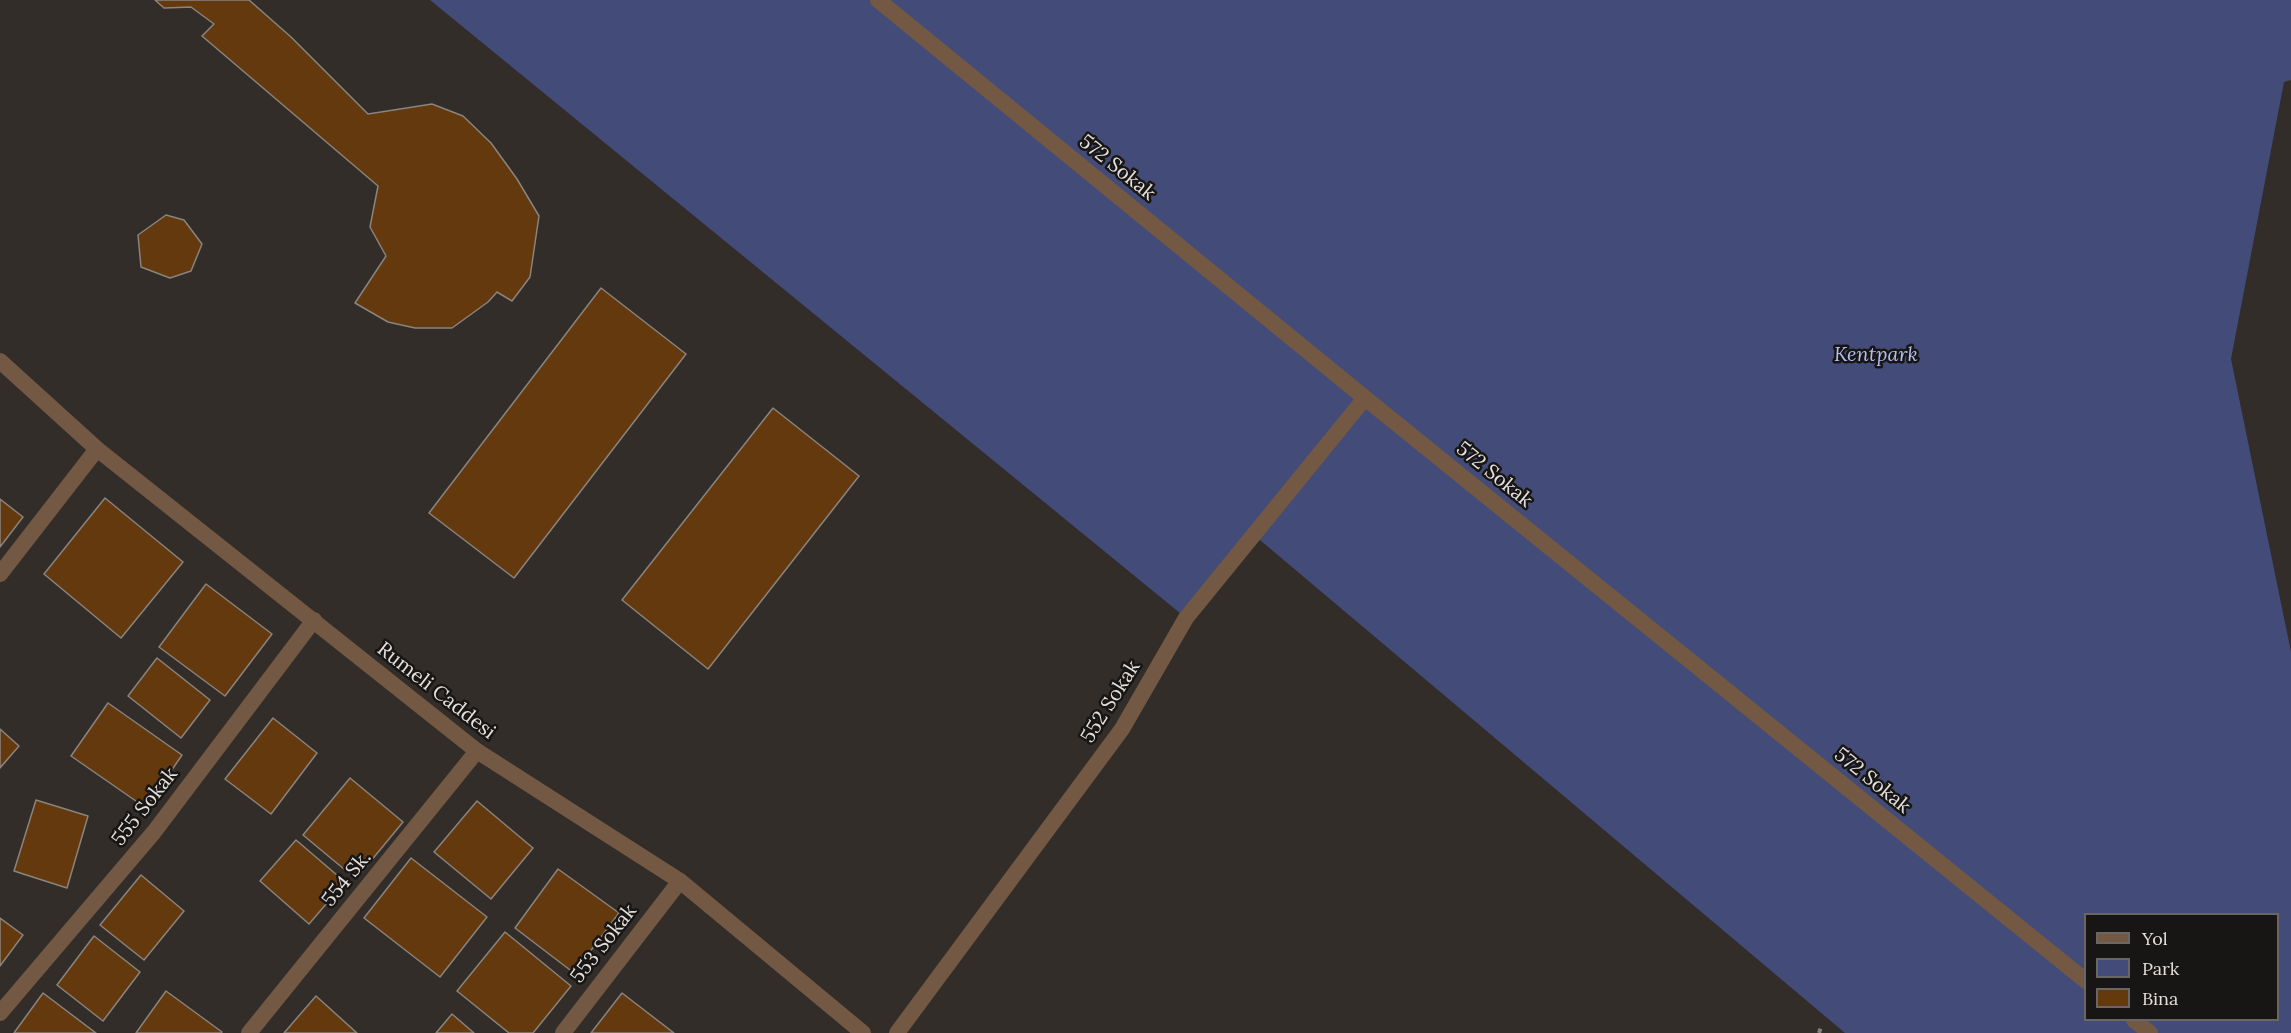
<!DOCTYPE html>
<html>
<head>
<meta charset="utf-8">
<style>
  body { margin:0 }
  #map { position:relative; width:2291px; height:1033px; overflow:hidden; background:#322d29; font-family:Lora,serif }
  canvas { display:block }
  .legend { position:absolute; left:2084px; top:913px; width:195px; height:108px; box-sizing:border-box; background:#181614; border:2px solid #696664; margin:0; padding:8px 10px; list-style:none; font-size:18px; color:#e3dfdc }
  .legend li { display:flex; align-items:center; gap:12px; height:30px }
  .legend b { width:30px; border:2px solid #696664 }
</style>
</head>
<body>
<div id="map">
<canvas width="2291" height="1033"></canvas>
<ul class="legend">
<li><b style="height:8px;background:#735944"></b>Yol</li>
<li><b style="height:16px;background:#434b78"></b>Park</li>
<li><b style="height:16px;background:#64390d"></b>Bina</li>
</ul>
</div>
<script>
const ctx = document.querySelector('canvas').getContext('2d');
ctx.lineJoin = 'round';
function fillPath(path, color) {
  ctx.fillStyle = color;
  ctx.fill(path, 'evenodd');
}
function stroke(path, color, width, dash) {
  ctx.strokeStyle = color;
  ctx.lineWidth = width;
  ctx.lineCap = dash ? 'butt' : 'round';
  ctx.setLineDash(dash || []);
  ctx.stroke(path);
}
function write(font, color, halo, rows, align = 'center') {
  ctx.font = font + ' Lora,serif';
  ctx.lineWidth = 5;
  ctx.setLineDash([]);
  ctx.textBaseline = 'middle';
  ctx.strokeStyle = halo;
  ctx.fillStyle = color;
  for (const [text, x, y, turn = 0] of rows) {
    ctx.save();
    ctx.translate(x, y);
    ctx.rotate((+turn || 0) * Math.PI / 180);
    ctx.textAlign = isNaN(turn) ? turn : align;
    if (halo) ctx.strokeText(text, 0, 0);
    ctx.fillText(text, 0, 0);
    ctx.restore();
  }
}
fillPath(new Path2D(`
  M430,0h1861v80l-7,2 -53,277 60,293v381h-446l-591,-498 -68,83zM2086,914h192v106h-192z`), '#434b78');
const building = new Path2D(`
  M155,0h94l42,37 77,77 64,-10 31,12 28,27 26,36 22,37 -9,61 -18,24 -15,-9 -9,10 -36,26h-37l-27,-6 -33,-19 31,-47 -16,-29 8,-41 -176,-150 12,-12 -23,-17 -27,1z
  M166,215l18,5 18,24 -11,27 -21,7 -29,-11 -3,-32z
  M601,288l85,66 -172,224 -85,-65z
  M773,408l86,68 -151,193 -86,-69z
  M105,498l78,64 -62,76 -77,-64z
  M0,499l23,18 -23,30z
  M206,584l66,50 -47,62 -66,-49z
  M157,658l53,42 -29,38 -53,-42z
  M108,703l74,52 -36,53 -75,-52z
  M273,718l44,35 -46,61 -46,-35z
  M0,729l19,17 -19,22z
  M350,778l53,44 -47,57 -53,-44z
  M36,800l52,16 -21,72 -53,-17z
  M477,801l56,47 -42,51 -57,-47z
  M296,840l49,42 -36,42 -49,-43z
  M411,858l76,59 -47,60 -76,-59z
  M558,869l61,44 -45,60 -59,-45z
  M141,875l43,36 -40,49 -44,-35z
  M0,918l23,17 -23,31z
  M505,932l66,54 -38,47h-24l-52,-42z
  M94,936l46,36 -37,49 -46,-36z
  M166,991l56,41 -1,1h-85z
  M43,993l53,40h-82z
  M622,993l52,40h-83z
  M316,996l41,37h-73z
  M452,1014l22,19h-38z`);
fillPath(building, '#64390d');
stroke(building, '#8a847f', 1.5);
stroke(new Path2D(`
  M1819,1033l2,-6`), '#86817e', 4, [4.5, 4.5]);
stroke(new Path2D(`
  M878,0l487,398 721,583
  M0,574l97,-125
  M0,1013l154,-181 160,-212
  M2134,1020l16,13
  M249,1033l228,-282
  M563,1033l117,-152
  M897,1033l225,-304 64,-111 179,-220`), '#735944', 16);
stroke(new Path2D(`
  M0,361l97,88 380,302 203,130 183,152`), '#735944', 16);
write('20px', '#e3dfdc', '#181614', [
  ["572 Sokak",1117,168,39],
  ["572 Sokak",1494,475,39],
  ["Rumeli Caddesi",436,691,38],
  ["552 Sokak",1111,702,-58],
  ["572 Sokak",1872,781,39],
  ["555 Sokak",145,807,-52],
  ["554 Sk.",347,879,-51],
  ["553 Sokak",604,944,-52]
]);
write('italic 20px', '#b2bdf5', '#181614', [
  ["Kentpark",1876,355]
]);
</script>
</body>
</html>
